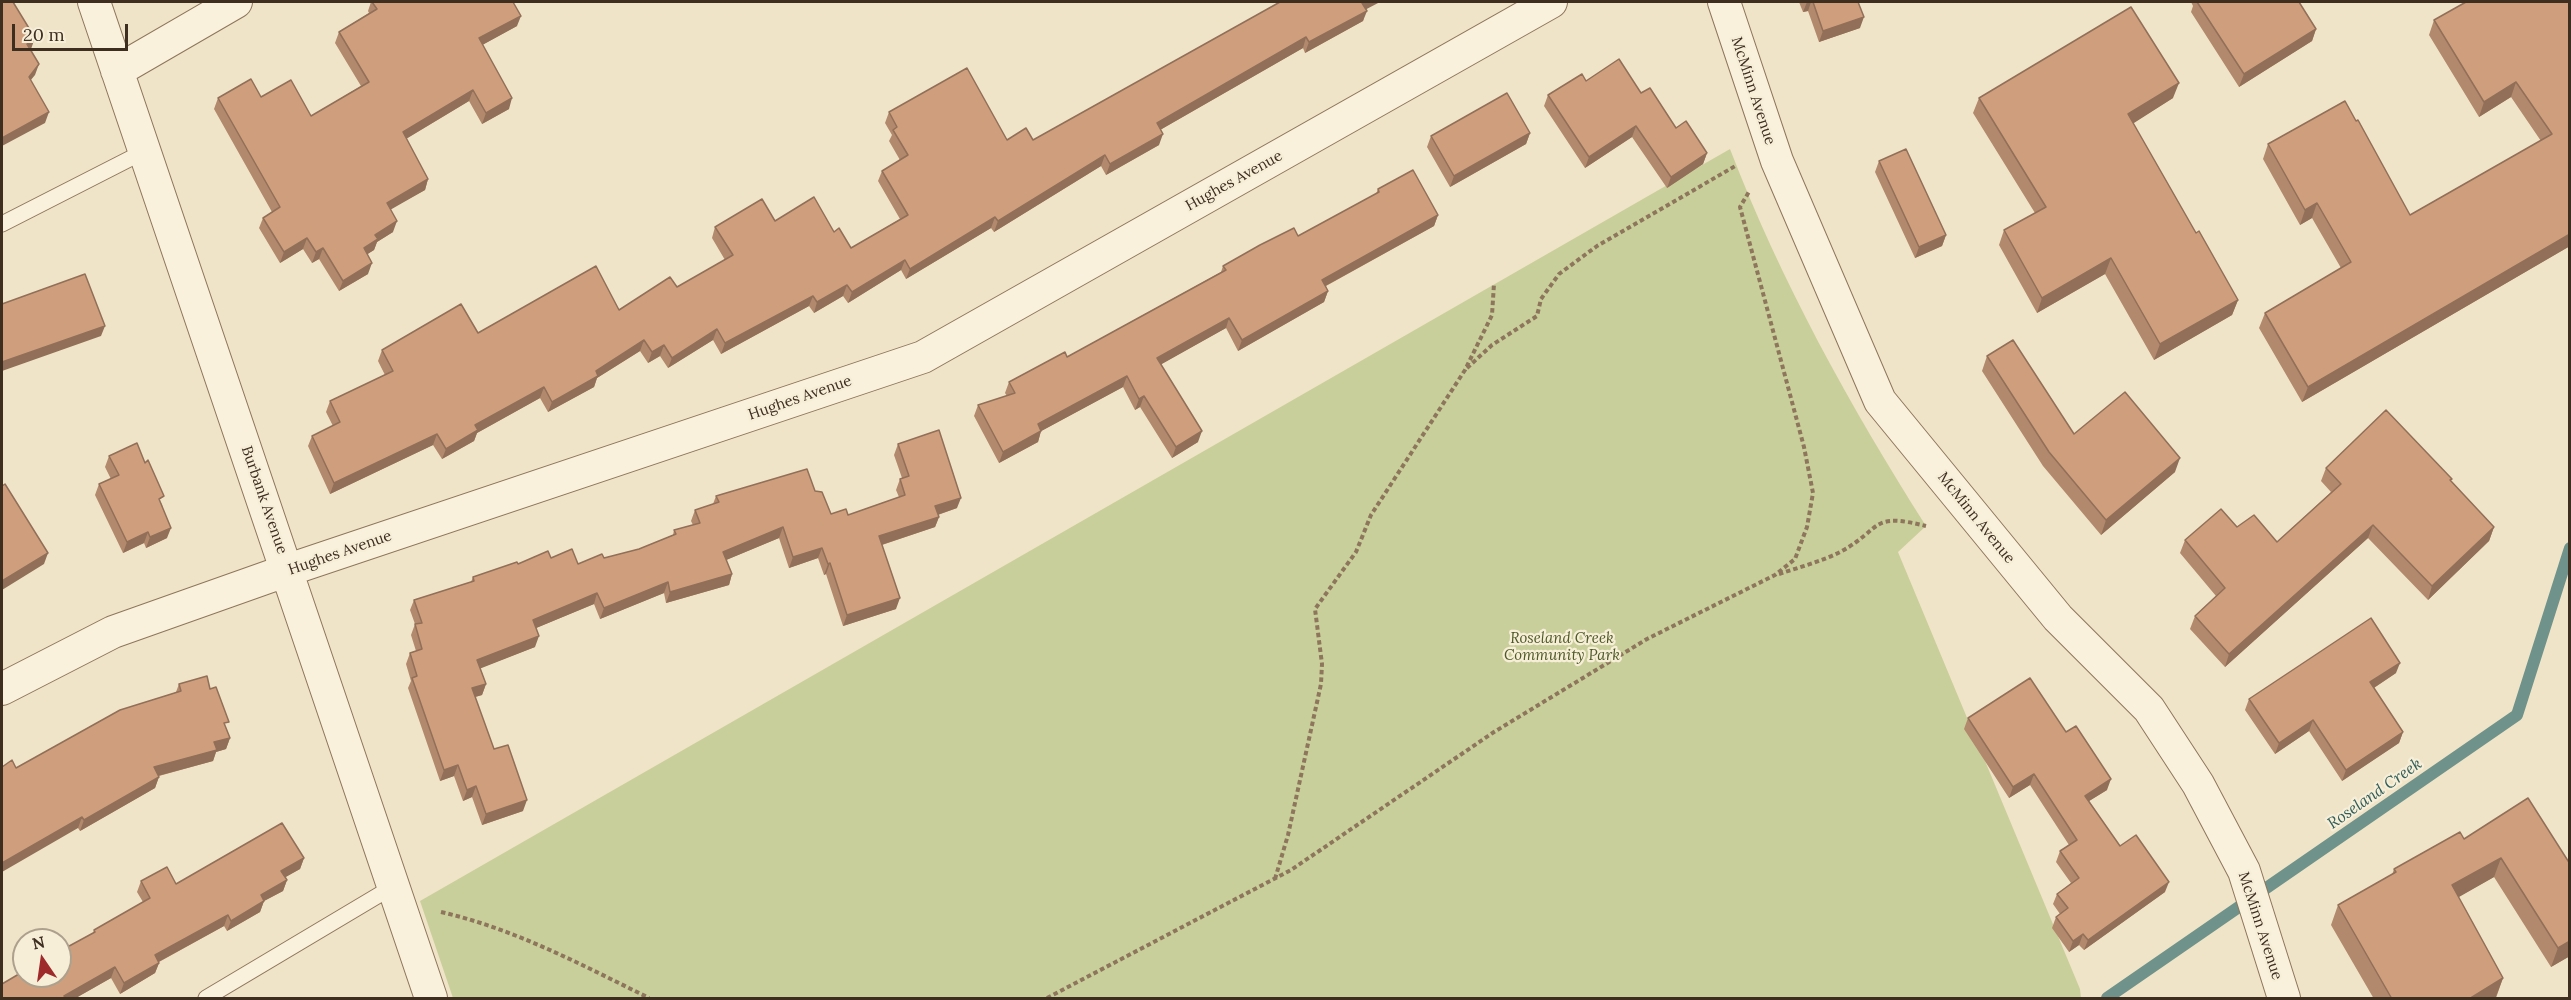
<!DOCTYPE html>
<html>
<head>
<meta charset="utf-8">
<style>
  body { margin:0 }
  #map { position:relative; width:2571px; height:1000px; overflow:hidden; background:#f0e4c8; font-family:Lora,serif }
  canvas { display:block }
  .frame { position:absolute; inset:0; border:3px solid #3d2e20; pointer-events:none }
  .north { position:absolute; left:12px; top:928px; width:60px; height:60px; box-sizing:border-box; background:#f7eed8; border:2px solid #ada18e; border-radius:50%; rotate:347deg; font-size:16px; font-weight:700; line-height:24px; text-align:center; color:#3d2e20 }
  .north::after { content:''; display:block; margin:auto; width:21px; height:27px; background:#9e2a2b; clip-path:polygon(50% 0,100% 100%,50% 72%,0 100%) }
  .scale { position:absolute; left:12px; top:24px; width:116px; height:27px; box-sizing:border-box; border:3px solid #3d2e20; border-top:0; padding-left:8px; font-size:18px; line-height:21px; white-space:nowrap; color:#3d2e20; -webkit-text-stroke:4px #f7eed8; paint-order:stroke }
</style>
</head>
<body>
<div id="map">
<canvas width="2571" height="1000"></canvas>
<div class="frame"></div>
<div class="north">N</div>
<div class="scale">20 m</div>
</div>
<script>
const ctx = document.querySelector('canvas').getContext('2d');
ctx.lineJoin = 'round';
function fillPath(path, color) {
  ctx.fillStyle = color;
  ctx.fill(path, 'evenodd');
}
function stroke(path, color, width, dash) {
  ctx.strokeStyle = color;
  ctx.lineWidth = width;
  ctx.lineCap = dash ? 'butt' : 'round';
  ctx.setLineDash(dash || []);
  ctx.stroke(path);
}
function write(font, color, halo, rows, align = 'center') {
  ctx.font = font + ' Lora,serif';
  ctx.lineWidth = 4.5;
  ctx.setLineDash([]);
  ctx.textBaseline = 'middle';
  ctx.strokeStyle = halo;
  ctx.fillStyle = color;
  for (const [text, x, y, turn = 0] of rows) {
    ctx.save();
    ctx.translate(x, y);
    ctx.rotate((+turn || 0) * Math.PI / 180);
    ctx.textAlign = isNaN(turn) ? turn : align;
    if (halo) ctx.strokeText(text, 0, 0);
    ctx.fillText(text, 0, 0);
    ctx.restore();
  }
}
fillPath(new Path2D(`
  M1730,149c51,133 120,257 196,377l-28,26 182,437 1,9h-1628l-33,-97z`), '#c9cf9b');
stroke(new Path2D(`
  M2107,998l410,-283 53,-167`), '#6f938a', 12);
const lane = new Path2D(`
  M2,224l143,-73
  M206,998l188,-112`);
const street = new Path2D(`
  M94,2l337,996
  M1724,2l53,159 103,240 178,217 91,91 49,75 46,87 40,127
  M117,71l119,-69
  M2,689l111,-57 175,-62 635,-213 628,-355`);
stroke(lane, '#8d765c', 17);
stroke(street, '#8d765c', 34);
stroke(new Path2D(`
  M1467,368l25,-23 45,-29 4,-17 18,-25 38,-28 140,-81
  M1779,574c21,-7 44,-13 63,-23 41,-23 28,-39 84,-25
  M1275,879l13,-44 33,-151 1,-20 -7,-55 41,-57 15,-37 94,-145 27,-55 2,-31
  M441,912c74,17 141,53 208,86
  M1047,998l244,-128 203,-138 153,-93 128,-64 20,-16 12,-32 6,-34 -9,-46 -64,-240 10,-17`), '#8d765c', 4, [4.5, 3]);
stroke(lane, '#faf1dc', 15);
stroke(street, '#faf1dc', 32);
fillPath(new Path2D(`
  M371,2h142l4,24 -35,19 27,64 -27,15 -13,-23 -63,38 22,40 -3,11 -35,19 3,23 -16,10 -3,8 -7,4 1,20 -29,17 -20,-32 -7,4 -9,-14 -23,14 -21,-35 4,-10 9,-6 -58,-103 4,-11 43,-1 50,19 50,-30 -26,-43 4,-11 30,-19 -1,-2z
  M1799,2h59l2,26 -41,14 -11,-31 -5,1z
  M2191,2h108l17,27 -4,12 -73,46 -48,-75 2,-6z
  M2570,2v244l-268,156 -43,-74 6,-15 76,-45 -29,-50 -12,7 -37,-66 5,-15 142,71 131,-74 -30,-44 -32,20 -50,-82 5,-15z
  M1366,9l-3,12 -58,32 -2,-5 -143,82 -1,15 -53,30 -5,-9 -107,66 -3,-4 -85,51 -5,-9 -53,33 -5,-7 -29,17 -5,-7 -88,48 -8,-14 -45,28 -8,-12 -12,7 -8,-12 -43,27 -3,9 -46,25 -8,-14 -63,35 -3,8 -32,18 -9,-14 -103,49 -22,-48 4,-10 21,-10 -7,-14 4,-11 55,-26 -7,-14 4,-11 237,-40 58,-23 48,-27 -13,-22 3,-11 60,-6 59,11 17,16 49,-29 -22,-38 4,-10 18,-11 -11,-19 3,-6 -7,-12 4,-11 118,28h26z
  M1586,81l55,12 35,35 31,25 -4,11 -36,24 -35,-51 -47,31 -41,-62 4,-11z
  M1979,98h194l-40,25 63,110 42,67 -6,15 -78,45 -49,-86 -68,39 -38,-68 5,-15 31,-17 -62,-100z
  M1530,133l-4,11 -76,43 -23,-40 4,-11z
  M1879,161l67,74 -4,11 -27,12 -40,-86z
  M1378,189l60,26 -4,11 -108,60 2,5 -4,11 -86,49 -12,-23 -65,36 37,78 -26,16 -32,-51 -5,3 -12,-23 -82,44 -3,11 -39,21 -25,-47 4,-11 29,-9 -2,-3 4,-11 58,-25 154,-85 2,-6 75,-30 78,-42z
  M1987,356l87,78 101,38 -74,63 -58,-69 -61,-95z
  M898,444l59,64 -19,7 1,2 -4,10 -53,18 14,64 -53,17 -17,-52 -2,1 -6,-17 -29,10 -10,-30 -53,22 6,14 -3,11 -63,18 -2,-10 -64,26 -6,-15 -58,24 -1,19 -55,21 6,16 -4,11 -7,2 19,52 29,62 -41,14 -10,-28 -9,4 -9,-25 -14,5 -32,-93 3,-7 -5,-17 4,-11 6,-2 -5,-16 4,-11 -5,-14 4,-10 57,-18 2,-5 45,-13 33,-6 27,6 26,-6 35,-9 34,-14 1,-5 19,-5 -2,-4 4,-11 18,-6 3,-8 99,-5 16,23 17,1 51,-18 -3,-7 4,-11 2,-1 -8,-23z
  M109,456l53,48 5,34 -21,10 -2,-5 -21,10 -28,-58 4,-11 12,-5 -6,-12z
  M2326,468l125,13 43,46 -5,14 -61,59 -60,-62 -143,129 -35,-38 5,-13 21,-20 -36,-43 5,-13 52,-13 40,15 54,-50 -10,-11z
  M2396,673l-22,15 29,44 -4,11 -57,38 -33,-50 -34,23 -30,-44 4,-11z
  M179,684l31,5 20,49 -4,11 -10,3 -3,9 -54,15 -4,12 -75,43 -2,-3 -62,-60 160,-76z
  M1968,718l98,14 41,58 -18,11 31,45 45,46 -81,58 -5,-5 -10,7 -17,-24 4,-11 4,-3 -7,-10 4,-10 14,-11 -15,-21 4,-11 9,-6 -39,-60 -21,13 -45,-69z
  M2464,839l106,25v92l-19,11 -57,-90 -36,20 45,81 -7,20 -122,1 -43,-74 7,-20 54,-30 2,-6z
  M304,858l-4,11 -15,8 2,3 -4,11 -19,10 -4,11 -33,19 -3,-5 -65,36v1l-4,10 -35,21 -9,-16 -37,21h-72l91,-66 1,-3 49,-28 -6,-10 4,-11 35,3z`), '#b2896c');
fillPath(new Path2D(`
  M1364,2h16l-21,11 3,-10z
  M1807,2h4l-3,9 -5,1z
  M1367,11l-4,10 -58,32 4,-11z
  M521,16l-4,10 -42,23 4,-11z
  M1864,17l-4,11 -41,14 4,-11z
  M2316,29l-4,12 -73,46 5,-13z
  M1306,37l-3,11 -150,86 4,-11z
  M35,38l-4,11 -4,-5z
  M39,64l-4,11 -10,12 4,-10z
  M2516,82l-5,15 -32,20 5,-15z
  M2179,83l-6,15 -50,32 5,-16z
  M473,90l-4,11 -70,42 4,-11z
  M512,98l-3,11 -27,15 4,-11z
  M49,112l-4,11 -43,23v-8z
  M1636,126l-4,11 -47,31 4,-11z
  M1530,133l-4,11 -76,43 4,-11z
  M1163,134l-4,11 -53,30 4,-11z
  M1707,153l-4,11 -36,24 4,-11z
  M1105,155l-4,11 -107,66 4,-11z
  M428,179l-3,11 -42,24 4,-11z
  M2317,203l-5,15 -12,7 5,-15z
  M1438,215l-4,11 -116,64 4,-10z
  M995,217l-4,11 -85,51 4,-10z
  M397,221l-4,11 -16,10 -3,8 -14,9 4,-11 11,-13z
  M2570,234v12l-268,156 6,-15z
  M1946,235l-4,11 -27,12 4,-11z
  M307,238l-4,11 -23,14 4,-11z
  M323,248l-4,11 -7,4 4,-11z
  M2111,258l-6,16 -68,39 5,-15z
  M905,260l-4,10 -53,33 4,-11z
  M372,263l-4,11 -29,17 4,-10z
  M847,285l-4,11 -29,17 3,-11z
  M1328,291l-4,11 -86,49 4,-11z
  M813,296l-4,10 -88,48 4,-11z
  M2238,300l-6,15 -78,45 6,-16z
  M1229,318l-3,10 -73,41 4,-11z
  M105,326l-4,10 -99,35v-9z
  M717,329l-4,11 -45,28 4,-10z
  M644,340l-4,11 -43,27 -3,9 -46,25 4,-10 44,-31z
  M664,345l-4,11 -12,7 4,-11z
  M1127,376l-4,11 -89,48 4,-11z
  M544,387l-4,11 -63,35 -3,8 -32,18 4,-10 29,-24z
  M1144,396l-4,11 -5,3 4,-11z
  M1041,431l-3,11 -39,21 4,-11z
  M1202,431l-4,11 -26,16 4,-11z
  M437,434l-4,11 -103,49 4,-11z
  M2180,458l-5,14 -74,63 5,-15z
  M961,498l-4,10 -26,9 4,-11z
  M939,517l-4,10 -60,20 4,-11z
  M2373,525l-5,13 -143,129 4,-13z
  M783,527l-4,11 -60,25 4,-11z
  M2494,527l-5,14 -61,59 4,-14z
  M171,528l-4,10 -21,10 4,-11z
  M148,532l-4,11 -21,10 4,-11z
  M822,548l-4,10 -29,10 4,-11z
  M48,553l-4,11 -42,26v-9z
  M830,563l-4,11 -2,1 4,-11z
  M732,574l-3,11 -63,18 4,-11z
  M668,582l-4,11 -64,26 4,-11z
  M597,593l-3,11 -65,27 4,-11z
  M900,598l-4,11 -53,17 4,-11z
  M539,636l-4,11 -61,24 3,-11z
  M2400,663l-4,10 -30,20 4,-11z
  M486,684l-4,11 -14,4 4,-11z
  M2313,720l-4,11 -34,23 4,-11z
  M2403,732l-4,11 -57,38 4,-11z
  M230,738l-4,11 -10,3 -3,9 -63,17 4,-11 60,-25z
  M458,765l-4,11 -14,5 4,-11z
  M2034,774l-4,11 -21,13 4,-11z
  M159,777l-4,11 -75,43 4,-11z
  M2111,779l-4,11 -26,16 4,-10z
  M476,786l-4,11 -9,4 4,-11z
  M527,800l-4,11 -41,14 4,-11z
  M82,817l-4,11 -76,44v-9z
  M304,858l-4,11 -23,13 4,-11z
  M2501,858l-7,19 -49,28 7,-20z
  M287,880l-4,11 -19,10 -4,11 -33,19 4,-10 30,-26z
  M2169,882l-4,10 -81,58 4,-10z
  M228,915l-4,11 -73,40 4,-11z
  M2083,934l-4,11 -10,7 4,-11z
  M2570,941v15l-19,11 7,-19z
  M159,963l-4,10 -35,21 4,-11z
  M115,967l-4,11 -37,21h-11l1,-3z
  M2503,978l-8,21h-26z`), '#916f58');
const building = new Path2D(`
  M2,2h11l22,36 -8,6 12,20 -10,13 20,35 -47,26z
  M372,2h141l8,14 -42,22 33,60 -26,15 -13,-23 -70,42 25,47 -41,24 10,18 -22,14 3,4 -14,9 8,15 -29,18 -20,-33 -7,4 -9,-14 -23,14 -21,-34 17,-11 -62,-109 33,-19 10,18 30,-17 20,36 58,-34 -30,-50 38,-23z
  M1280,2h84l-2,1 5,8 -58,31 -3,-5 -149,86 6,11 -53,30 -5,-9 -107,66 -3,-4 -85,52 -5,-9 -53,32 -5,-7 -30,17 -4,-6 -88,47 -8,-14 -45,29 -8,-13 -12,7 -8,-12 -48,31 2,5 -46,26 -8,-15 -69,38 3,5 -32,19 -9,-15 -103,49 -22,-47 28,-14 -10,-21 63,-30 -11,-21 79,-46 17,29 118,-67 23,44 51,-33 7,10 56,-32 -18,-28 47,-28 13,22 39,-24 20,35 5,-4 12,20 57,-33 -26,-44 26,-16 -15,-25 4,-3 -8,-15 78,-44 40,72 19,-12 7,12z
  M1813,2h45l6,15 -41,14z
  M2197,2h102l17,27 -72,45z
  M2466,2h104v232l-262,153 -43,-74 86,-51 -34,-59 -12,7 -37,-66 77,-43 11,20 2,-1 52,95 142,-81 -36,-52 -32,20 -50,-82z
  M2131,7l48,76 -51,31 68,119 3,-2 39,69 -78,44 -49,-86 -69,40 -38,-68 42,-23 -67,-109z
  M1619,59l22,34 9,-5 26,40 10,-7 21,32 -36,24 -35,-51 -47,31 -41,-62 34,-21 4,7z
  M1507,93l23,40 -76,43 -23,-40z
  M1906,149l40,86 -27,12 -40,-86z
  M1413,170l25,45 -116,65 6,11 -86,49 -13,-22 -72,40 45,73 -26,16 -32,-51 -5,3 -12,-23 -89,48 3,7 -38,21 -25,-47 37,-12 -6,-11 56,-30 2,5 159,-87 -3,-4 37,-21 34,-17 4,8 81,-44 -1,-3z
  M85,274l20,52 -103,36v-58z
  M2013,340l61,94 51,-42 55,66 -74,62 -57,-68 -62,-96z
  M2386,410l66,69 -2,1 44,47 -62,59 -59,-61 -144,129 -34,-38 30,-28 -40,-48 36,-31 16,18 17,-12 23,27 64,-58 -15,-16z
  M939,430l22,68 -26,8 4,11 -60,19 21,62 -53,17 -17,-52 -2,1 -6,-16 -29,9 -10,-30 -60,25 9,22 -62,18 -2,-10 -64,26 -7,-15 -64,27 6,16 -62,24 9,24 -14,4 22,61 14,-4 19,55 -41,14 -10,-28 -9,4 -9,-25 -14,5 -32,-92 5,-2 -7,-23 12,-4 -7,-25 7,-1 -8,-23 60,-19 -1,-4 44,-15 1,2 30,-13 3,7 21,-9 6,15 24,-10 2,4 35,-9 37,-15 -2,-4 26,-7 -5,-13 24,-8 -3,-6 91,-27 8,22 7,1 9,22 15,-5 2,6 57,-20 -5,-16 9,-3 -11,-32z
  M137,443l8,20 3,-3 16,36 -5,3 12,29 -21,9 -2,-5 -21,10 -28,-58 20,-9 -10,-19z
  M5,484l43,69 -46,28v-95z
  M2371,618l29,45 -30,19 33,50 -57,38 -33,-50 -34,23 -30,-44z
  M207,676l3,13 6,-2 13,35 -5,1 6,15 -16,4 3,8 -63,17 5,10 -75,43 -2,-3 -80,46v-96l10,-7 4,8 104,-58 61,-19 -2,-7z
  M2030,678l36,54 10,-6 35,53 -26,17 35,50 16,-11 33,47 -81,58 -5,-6 -10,7 -17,-24 12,-9 -11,-14 22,-16 -19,-27 17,-11 -43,-66 -21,13 -45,-69z
  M2528,798l42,66v77l-12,7 -57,-90 -49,27 51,93 -34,21h-77l-54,-94 58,-33 -2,-3 66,-37 4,7z
  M282,823l22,35 -23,13 6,9 -26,15 3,6 -33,20 -3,-6 -73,40 4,8 -35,20 -9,-16 -51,29 2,3h-64v-15l22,-13v5h36v-25l35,-19 -1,-2 56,-32 -9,-17 26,-14 9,17z`);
fillPath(building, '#cf9f7d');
stroke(building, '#916f58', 1.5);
write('15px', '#3d2e20', '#f7eed8', [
  ["McMinn Avenue",1753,91,72],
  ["Hughes Avenue",1234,181,-29],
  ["Hughes Avenue",800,398,-19],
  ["Burbank Avenue",264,500,71],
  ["McMinn Avenue",1976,518,51],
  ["Hughes Avenue",340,553,-19],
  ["McMinn Avenue",2260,926,72]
]);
write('italic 15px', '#4d5a26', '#f7eed8', [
  ["Roseland Creek",1562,639],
  ["Community Park",1562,656]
]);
write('italic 16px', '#2f5d5a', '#f7eed8', [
  ["Roseland Creek",2375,794,-35]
]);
</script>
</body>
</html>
